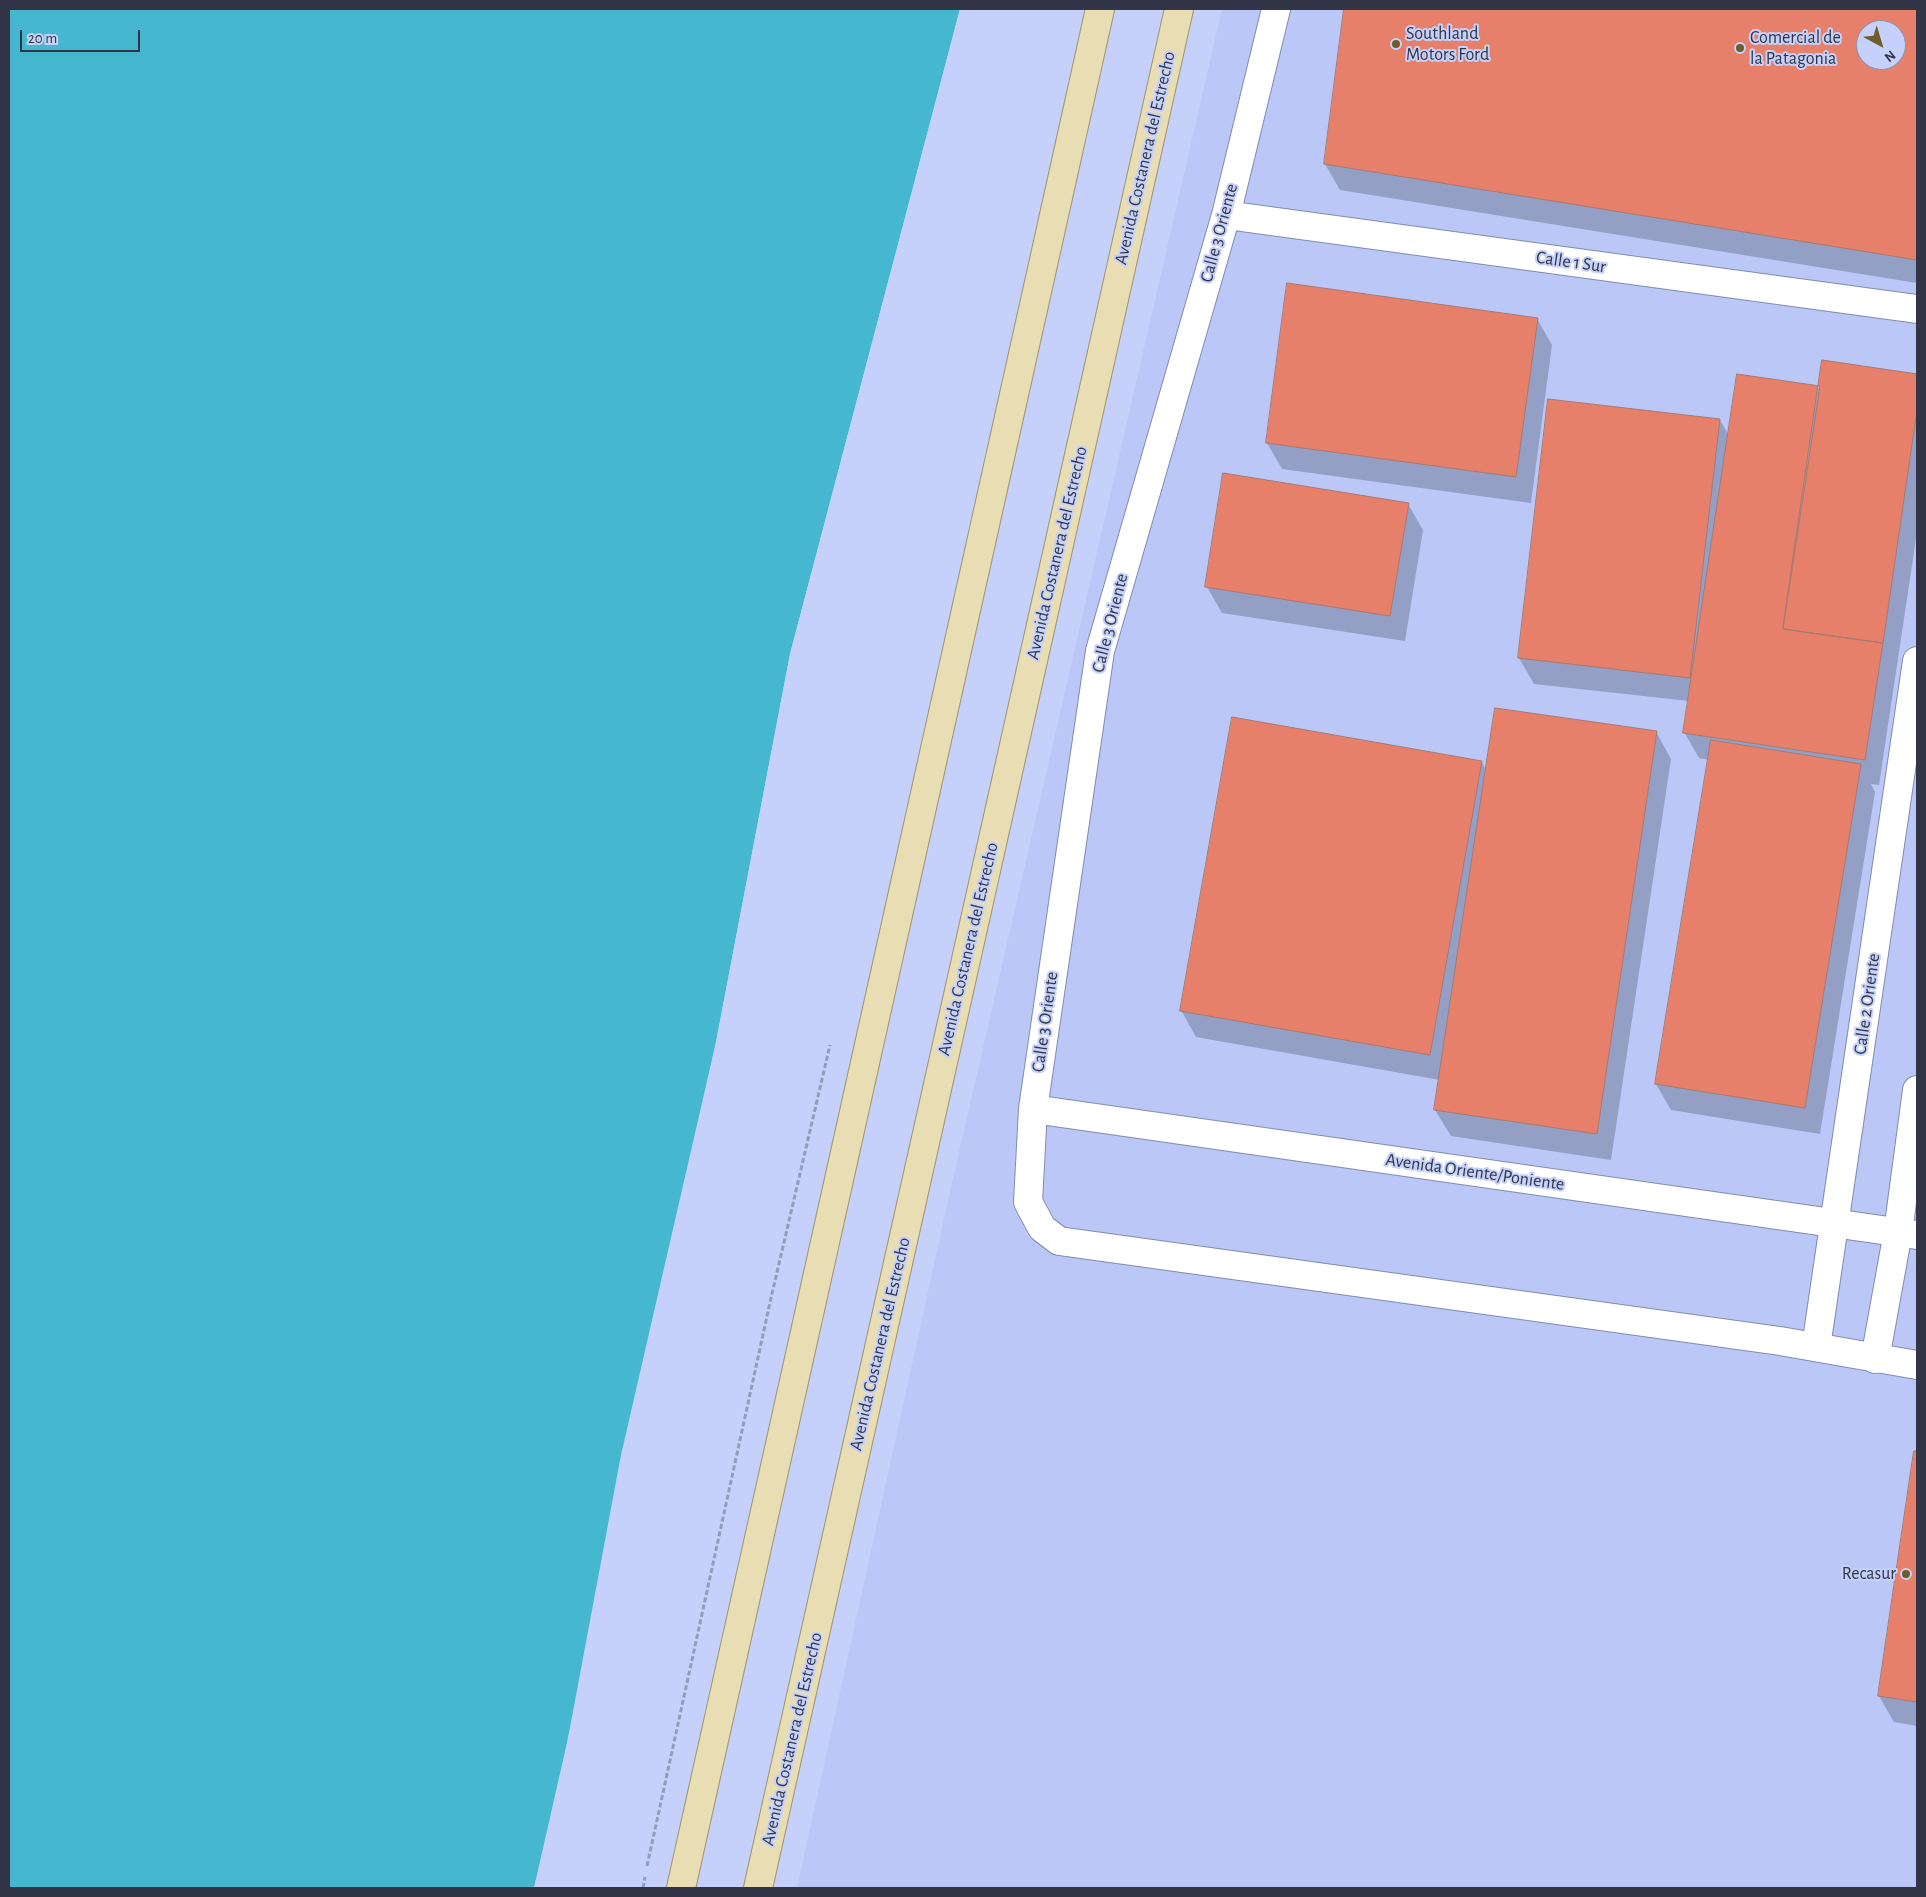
<!DOCTYPE html>
<html>
<head>
<meta charset="utf-8">
<style>
  body { margin:0 }
  #map { position:relative; width:1926px; height:1897px; overflow:hidden; background:#c5d1fa; font-family:"Alegreya Sans",sans-serif }
  canvas { display:block }
  .frame { position:absolute; inset:0; border:10px solid #313546; pointer-events:none }
  .north { position:absolute; left:1856px; top:20px; width:50px; height:50px; box-sizing:border-box; background:#c5d1fa; border:1px solid #8a93b2; border-radius:50%; rotate:141deg; font-size:14px; font-weight:700; line-height:20px; text-align:center; color:#313546 }
  .north::after { content:''; display:block; margin:auto; width:18px; height:22px; background:#6c5d2a; clip-path:polygon(50% 0,100% 100%,50% 72%,0 100%) }
  .scale { position:absolute; left:20px; top:30px; width:120px; height:22px; box-sizing:border-box; border:2px solid #313546; border-top:0; padding-left:6px; font-size:15px; line-height:18px; white-space:nowrap; color:#313546; -webkit-text-stroke:4px #c5d1fa; paint-order:stroke }
</style>
</head>
<body>
<div id="map">
<canvas width="1926" height="1897"></canvas>
<div class="frame"></div>
<div class="north">N</div>
<div class="scale">20 m</div>
</div>
<script>
const ctx = document.querySelector('canvas').getContext('2d');
ctx.lineJoin = 'round';
function fillPath(path, color) {
  ctx.fillStyle = color;
  ctx.fill(path, 'evenodd');
}
function stroke(path, color, width, dash) {
  ctx.strokeStyle = color;
  ctx.lineWidth = width;
  ctx.lineCap = dash ? 'butt' : 'round';
  ctx.setLineDash(dash || []);
  ctx.stroke(path);
}
function write(font, color, halo, rows, align = 'center') {
  ctx.font = font + ' "Alegreya Sans",sans-serif';
  ctx.lineWidth = 4;
  ctx.setLineDash([]);
  ctx.textBaseline = 'middle';
  ctx.strokeStyle = halo;
  ctx.fillStyle = color;
  for (const [text, x, y, turn = 0] of rows) {
    ctx.save();
    ctx.translate(x, y);
    ctx.rotate((+turn || 0) * Math.PI / 180);
    ctx.textAlign = isNaN(turn) ? turn : align;
    if (halo) ctx.strokeText(text, 0, 0);
    ctx.fillText(text, 0, 0);
    ctx.restore();
  }
}
fillPath(new Path2D(`
  M1222,9h695v1879h-1120l154,-701zM1866,30h30v30h-30z`), '#bac7f7');
fillPath(new Path2D(`
  M9,9h951l-170,645 -74,388 -95,413 -61,326 -26,107h-525z`), '#45b8cf');
fillPath(new Path2D(`
  M960,9h3l-170,646 -74,387 -32,139 29,-139 74,-388z
  M583,1672l-21,109 -26,107h-2z`), '#c5d1fa');
fillPath(new Path2D(`
  M1345,9h572v274l-577,-93 -15,-26zM1866,30h30v30h-30z
  M1537,319l15,26 -21,158 -249,-34 -15,-26z
  M1823,362l94,14v156l-38,253 -8,-1 4,8 -55,342 -149,-24 -15,-26 53,-324 -10,-2 -15,-26 5,-31 -155,-17 -15,-26 201,-238 9,16 92,-49z
  M1408,504l15,26 -18,111 -183,-28 -15,-26z
  M1656,732l15,27 -60,401 -160,-24 -16,-26 5,-30 -244,-43 -15,-27 301,-248 4,9z
  M1915,1452h2v274l-23,-4 -15,-26z`), '#0003');
const building = new Path2D(`
  M1344,9h573v251l-593,-96zM1866,30h30v30h-30z
  M1287,283l251,35 -22,159 -250,-34z
  M1822,360l95,14v36l-34,233 -100,-14z
  M1737,374l83,12 -37,243 100,14 -18,117 -182,-27z
  M1548,399l172,20 -30,259 -172,-20z
  M1223,473l186,30 -19,113 -185,-29z
  M1495,708l162,23 -60,403 -163,-24z
  M1232,717l250,44 -52,294 -250,-44z
  M1711,740l150,24 -56,344 -150,-24z
  M1914,1451h3v251l-39,-6z`);
fillPath(building, '#e7806a');
stroke(building, '#a77a70', 1);
const street = new Path2D(`
  M1276,9l-50,206 -126,436 -67,458 -5,93 14,26 17,13 721,100 137,24
  M1226,215l691,94
  M1033,1109l884,126
  M1816,1347l101,-686
  M1875,1359l23,-127 19,-142`);
const primary = new Path2D(`
  M681,1888l419,-1879
  M758,1888l421,-1879`);
stroke(street, '#818cb2', 30);
stroke(primary, '#9f936c', 30);
stroke(new Path2D(`
  M647,1866l124,-568 59,-253
  M643,1888l2,-11`), '#939cbd', 3, [5, 2.5]);
stroke(street, '#fff', 28);
stroke(primary, '#e9ddb3', 28);
for (const [x, y, r, color] of [
  [1396,44,5,"#6c5d2a"],
  [1740,48,5,"#6c5d2a"],
  [1906,1574,5,"#6c5d2a"]
]) {
  const dot = new Path2D();
  dot.arc(x, y, r, 0, 2 * Math.PI);
  ctx.fillStyle = color;
  ctx.fill(dot);
  stroke(dot, '#c5d1fa', 2);
}
write('18px', '#313546', '#c5d1fa', [
  ["Southland",1406,34],
  ["Motors Ford",1406,55],
  ["Comercial de",1750,38],
  ["la Patagonia",1750,59],
  ["Recasur",1896,1574,"right"]
], 'left');
write('18px', '#313546', '#c5d1fa', [
  ["Avenida Costanera del Estrecho",1145,158,-77],
  ["Calle 3 Oriente",1219,233,-75],
  ["Calle 1 Sur",1571,262,8],
  ["Avenida Costanera del Estrecho",1057,553,-77],
  ["Calle 3 Oriente",1110,623,-76],
  ["Avenida Costanera del Estrecho",968,949,-77],
  ["Calle 2 Oriente",1867,1004,-82],
  ["Calle 3 Oriente",1045,1022,-82],
  ["Avenida Oriente/Poniente",1475,1172,8],
  ["Avenida Costanera del Estrecho",880,1344,-77],
  ["Avenida Costanera del Estrecho",792,1739,-77]
]);
</script>
</body>
</html>
